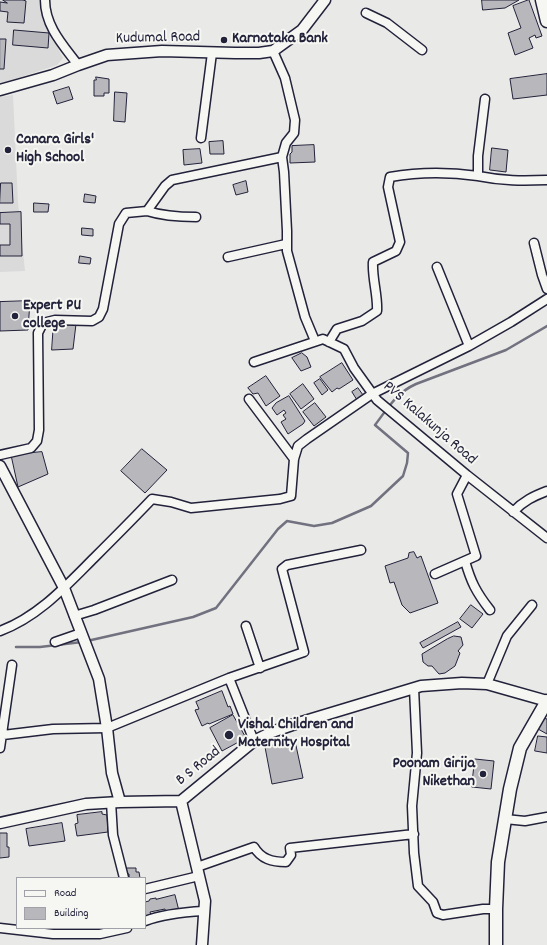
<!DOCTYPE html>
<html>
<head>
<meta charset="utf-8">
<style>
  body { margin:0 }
  #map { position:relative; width:547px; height:945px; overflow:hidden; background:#e9e9e7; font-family:Dekko,sans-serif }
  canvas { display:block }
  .legend { position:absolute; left:16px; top:877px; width:130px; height:52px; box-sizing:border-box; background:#f6f6f2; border:1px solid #a1a1a9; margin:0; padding:5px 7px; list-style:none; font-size:12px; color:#22223b }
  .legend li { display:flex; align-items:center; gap:8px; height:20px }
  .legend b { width:20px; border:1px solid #a1a1a9 }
</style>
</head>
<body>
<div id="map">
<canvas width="547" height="945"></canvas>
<ul class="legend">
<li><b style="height:5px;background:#f6f6f2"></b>Road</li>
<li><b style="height:11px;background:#b8b8bc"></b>Building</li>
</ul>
</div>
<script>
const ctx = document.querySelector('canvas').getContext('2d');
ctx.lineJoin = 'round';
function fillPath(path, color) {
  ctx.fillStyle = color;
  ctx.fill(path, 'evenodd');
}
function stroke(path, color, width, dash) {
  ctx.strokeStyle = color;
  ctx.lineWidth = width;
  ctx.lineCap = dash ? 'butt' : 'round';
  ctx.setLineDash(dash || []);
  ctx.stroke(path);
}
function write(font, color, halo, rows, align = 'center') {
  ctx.font = font + ' Dekko,sans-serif';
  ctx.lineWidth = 4;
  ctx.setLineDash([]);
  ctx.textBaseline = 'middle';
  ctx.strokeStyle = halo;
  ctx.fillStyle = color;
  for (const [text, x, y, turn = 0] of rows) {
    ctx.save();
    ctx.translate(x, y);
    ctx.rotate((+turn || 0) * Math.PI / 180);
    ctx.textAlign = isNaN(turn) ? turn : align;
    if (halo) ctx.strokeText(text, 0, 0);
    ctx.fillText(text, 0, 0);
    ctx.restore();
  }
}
fillPath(new Path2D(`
  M0,0h39l8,27 16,31 -6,7 -57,19z
  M13,95l5,108 7,68 -25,1v-175z`), '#dadada');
stroke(new Path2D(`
  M87,641l106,-24 23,-9 62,-79 9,-8 27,5 18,-3 39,-17 32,-30 4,-13 1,-10 -33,-28c13,-17 21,-32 41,-41l90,-34 41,-24
  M16,647h24l42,-5`), '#71717f', 2.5);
const building = new Path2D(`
  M3,0h20l3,1 -2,22 -17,-1 1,-10 -8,-1v-9l7,1z
  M482,0h37l-14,8 -22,2z
  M529,0l13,36 -6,2 -1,-3 -6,3 4,10 -18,7 -7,-22 13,-5 -8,-22z
  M14,30l35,3 -1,15 -35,-3z
  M0,39h6l-2,30h-4z
  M547,74v21l-34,4 -3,-20z
  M96,77l13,2v14h-5v3h-10v-16h2z
  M69,87l4,12 -16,5 -4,-12z
  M115,92l12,1 -2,29 -11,-1z
  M223,141l1,13h-14l-1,-12z
  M314,145l1,17 -25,1v-9l2,-2v-6z
  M492,148l16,2 -2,22 -16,-2z
  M200,149l2,14 -18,2 -1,-15z
  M246,181l2,11 -12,3 -3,-10z
  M1,183h11l1,20h-13z
  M85,194l11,2 -1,7 -11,-1z
  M34,203l15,1 -1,8h-14z
  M21,212l1,44h-22v-11h10v-21h-10v-11z
  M82,228l11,1v7l-11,-1z
  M80,256l11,2 -1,6 -11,-1z
  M30,301l-2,29 -28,1v-29z
  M54,321l22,3 -3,25 -21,1z
  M302,353l5,4 4,10 -10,4 -9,-13z
  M342,363l11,17 -14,9 -2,-1 -5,4 -12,-15z
  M266,376l14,20 -14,10 -8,-13 -5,1 -5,-6z
  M320,379l8,11 -6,5 -8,-12z
  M303,384l11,15 -13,10 -11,-15z
  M358,388l5,7 -6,5 -5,-8z
  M289,396l16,25 -2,3 -15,10 -7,-12 5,-3 -3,-4 3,-2 -2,-3 -7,5 -5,-7 4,-5z
  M315,403l11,14 -12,9 -11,-14z
  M142,449l25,21 -22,23 -24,-22z
  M42,452l6,22 -30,13 -7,-32z
  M414,552l3,6 4,-2 17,47 -28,10 -8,-8 -8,-23 -4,1 -5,-17 23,-8 1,-5z
  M471,605l12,9 -11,14 -12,-9z
  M458,622l3,5 -38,21 -3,-5z
  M454,636l7,1 2,8 -5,6 2,2 -5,13 -10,7 -6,1 -7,-8h-4l-5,-4 -1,-8 25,-15z
  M222,691l6,16 2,-1 3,8 -24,10 -1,-1 -6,3 -7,-16 4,-1 -3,-7z
  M233,715l13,23 -24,13 -12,-23z
  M543,718l4,1v15l-9,-5z
  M538,736l9,1v16l-12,-2z
  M295,741l8,37 -31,6 -7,-37z
  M475,759l19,2 -3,28 -19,-2z
  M102,812v2l5,1 1,17 -31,4 -2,-12 3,-1 -1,-8z
  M62,823l3,18 -36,5 -3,-17z
  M0,833h7v14h2v10l-9,1z
  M126,868h10v4h3l1,6h-11v-4h-3z
  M175,895l4,16 -13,3 -1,-5 -15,3 1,3 -6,1v-14l4,-1 1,-2 6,-1v1z`);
fillPath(building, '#b8b8bc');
stroke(building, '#22223b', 1);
const minor = new Path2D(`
  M45,0c0,26 18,45 33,65
  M366,13l21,10 35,27
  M273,51l12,27 10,42 -1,13 -8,10 -4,14 2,15 3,59v20l18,66 10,24
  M485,99l-7,57v20c25,5 44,5 69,4
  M201,138l11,-85
  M147,211c16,5 32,6 49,6
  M534,243l8,32 5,14
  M228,257l58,-13
  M437,267l32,79
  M329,342l8,-13 25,-8 15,-10c1,-16 -5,-32 -4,-49l23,-11 4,-9 -12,-55 2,-10c28,-5 60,-5 88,-1
  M254,362l69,-23 21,10 10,19 23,32 90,75 80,63
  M249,399l45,60
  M0,455l31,-7 6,-7 2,-11 -1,-97 5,-10 12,-3 37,1 7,-4 4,-8 16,-85 7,-11 21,-2 18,-25 7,-6 110,-23
  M513,512c10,-11 21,-16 34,-21
  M465,561c6,21 11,31 25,49
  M435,574l41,-18 -19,-62 10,-19
  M74,616l20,-6 78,-30
  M246,626l14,42
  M0,631c38,-14 66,-45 94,-73 19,-19 39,-39 58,-59l19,3 20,6 89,-9 11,-3 3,-37 4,-13 9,-7 65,-45 97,-48 42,-24 36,-23
  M55,642l26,-9
  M229,678l25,63
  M487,684l20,-48 25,-31
  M414,688l3,65 -5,53 2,47 4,33 15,16 4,11 6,2 40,-6h13
  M3,735l50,-6 54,-1 122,-50 75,-26 -22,-83 5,-4 74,-15
  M0,748l12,-83
  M111,802l2,33 11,43
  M505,819l20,2 22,-4
  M197,867l57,-20c7,12 18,15 32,15l5,-7 -1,-7 124,-14
  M145,889l54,-13
  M145,921c18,-7 40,-9 59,-10
  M0,928l53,6h47l27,-6`);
const tertiary = new Path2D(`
  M0,90l53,-15 25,-10 29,-10 55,-4 73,2h24l14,-2 29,-21 23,-30
  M0,466l64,122 35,91 8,49 5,45 8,29
  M181,801l24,100 -3,44
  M0,823l86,-19 34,-2 61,-1 73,-60 18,-9 23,-8 126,-38 41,-3 25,1 60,17`);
const secondary = new Path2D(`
  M542,0l5,21
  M496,945v-36l2,-47 12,-73 10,-41 27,-47`);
stroke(minor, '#22223b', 11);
stroke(tertiary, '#22223b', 13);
stroke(secondary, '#22223b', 15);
stroke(minor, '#f6f6f2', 8);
stroke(tertiary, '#f6f6f2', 10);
stroke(secondary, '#f6f6f2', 12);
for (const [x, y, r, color] of [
  [224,40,4,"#22223b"],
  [8,150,4,"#22223b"],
  [15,316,4,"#22223b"],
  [229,735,5,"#22223b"],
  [483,774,4,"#22223b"]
]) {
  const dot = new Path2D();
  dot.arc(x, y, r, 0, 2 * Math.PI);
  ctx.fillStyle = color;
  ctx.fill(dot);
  stroke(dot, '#f6f6f2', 1.5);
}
write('16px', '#22223b', '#f6f6f2', [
  ["Kudumal Road",158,39,-1],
  ["PVS Kalakunja Road",429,424,41],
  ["B S Road",199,767,-39]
]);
write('bold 16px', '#22223b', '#f6f6f2', [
  ["Karnataka Bank",232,40],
  ["Canara Girls'",16,141],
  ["High School",16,159],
  ["Expert PU",23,307],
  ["college",23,325],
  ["Vishal Children and",238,726],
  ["Maternity Hospital",238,744],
  ["Poonam Girija",475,765,"right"],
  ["Nikethan",475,783,"right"]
], 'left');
</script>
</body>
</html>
